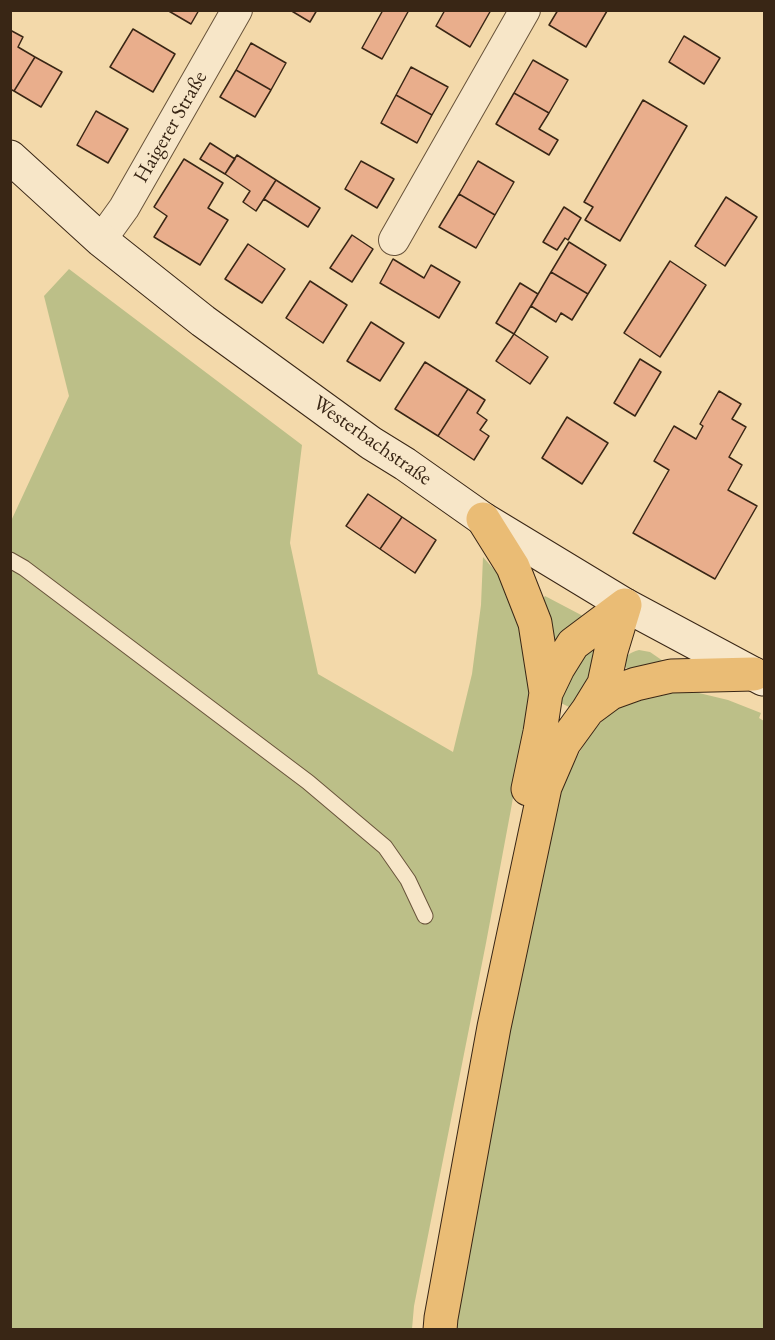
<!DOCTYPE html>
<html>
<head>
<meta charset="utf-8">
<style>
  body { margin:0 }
  #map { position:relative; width:775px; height:1340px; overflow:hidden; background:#f3d9aa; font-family:"EB Garamond",serif }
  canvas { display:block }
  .frame { position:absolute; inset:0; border:12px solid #392615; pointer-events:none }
</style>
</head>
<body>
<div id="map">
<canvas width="775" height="1340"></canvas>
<div class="frame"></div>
</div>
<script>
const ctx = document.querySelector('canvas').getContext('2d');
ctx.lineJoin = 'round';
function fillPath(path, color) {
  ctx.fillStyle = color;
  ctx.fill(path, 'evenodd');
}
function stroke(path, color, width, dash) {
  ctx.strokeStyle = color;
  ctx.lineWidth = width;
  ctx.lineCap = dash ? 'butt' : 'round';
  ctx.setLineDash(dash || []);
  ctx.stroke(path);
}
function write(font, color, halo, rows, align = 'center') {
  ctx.font = font + ' "EB Garamond",serif';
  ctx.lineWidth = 4.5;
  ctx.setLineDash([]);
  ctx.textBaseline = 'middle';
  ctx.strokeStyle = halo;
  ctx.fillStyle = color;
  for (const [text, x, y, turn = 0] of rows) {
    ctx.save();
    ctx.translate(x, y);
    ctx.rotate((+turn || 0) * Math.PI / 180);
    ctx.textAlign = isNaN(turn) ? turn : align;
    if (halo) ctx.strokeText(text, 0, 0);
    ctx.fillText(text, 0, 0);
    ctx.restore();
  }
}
fillPath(new Path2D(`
  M69,269l233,176 -12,98 28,131 135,78 19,-78 9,-69 2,-48 22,25 16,29 8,60v34l-18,104 -25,134 -72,363 -2,23 -401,1v-809l58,-125 -25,-100z
  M545,596l38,20 -27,29 -15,-44z
  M593,648l-1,23 -21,37 -12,-6 19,-41z
  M639,650l11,2 16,11 -37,7 -5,-4c1,-11 5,-13 15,-16z
  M665,693h34l29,7 33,13 -2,5 5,3v608l-314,1 97,-505c16,-38 38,-103 78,-120 12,-5 27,-8 40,-12z`), '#bcbf88');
const building = new Path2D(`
  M167,10h32l-8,14z
  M290,10h27l-7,12z
  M383,10h26l-27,49 -20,-11z
  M445,10h46l-21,37 -34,-21z
  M558,10h49v1l-21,36 -37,-22z
  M133,29l42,25 -22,38 -43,-25z
  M10,30l13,7 -5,10 17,10 -21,34 -4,-2z
  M684,36l36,22 -16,26 -35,-22z
  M251,43l35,20 -15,27 -35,-20z
  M35,57l27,15 -21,35 -27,-16z
  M533,60l35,20 -19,33 -35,-20z
  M411,67l37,20 -16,28 -36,-20z
  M236,70l35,20 -16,27 -35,-20z
  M514,93l35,20 -10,16 19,11 -9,15 -53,-31z
  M396,95l36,20 -15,28 -36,-20z
  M643,100l44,26 -67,115 -35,-21 8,-13 -9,-5z
  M96,111l32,18 -20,34 -31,-18z
  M210,143l25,16 -10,15 -25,-15z
  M237,155l39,25 -20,31 -13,-9 7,-11 -25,-17z
  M184,159l39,24 -15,25 20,12 -28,45 -46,-28 13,-21 -13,-9z
  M361,161l33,18 -17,29 -32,-19z
  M478,161l36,21 -19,33 -36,-21z
  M276,180l44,28 -12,19 -44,-28z
  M459,194l36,21 -19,33 -37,-21z
  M726,197l31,20 -32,49 -30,-20z
  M564,207l17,11 -13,22 -3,-2 -8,12 -14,-8z
  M352,235l21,14 -21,33 -22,-14z
  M569,242l37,23 -18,29 -37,-22z
  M248,244l37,25 -23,34 -37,-24z
  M393,259l31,19 7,-13 29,17 -21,36 -59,-35z
  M670,261l36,24 -46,72 -36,-24z
  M551,272l37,22 -16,26 -11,-7 -5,9 -25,-16z
  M310,281l37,24 -24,38 -37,-25z
  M520,283l18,11 -24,40 -18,-11z
  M371,322l33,21 -24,38 -33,-20z
  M514,334l34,23 -18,27 -34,-23z
  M640,359l21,13 -26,44 -21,-13z
  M425,362l43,27 -30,47 -43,-27z
  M468,389l17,11 -8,13 10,7 -7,10 9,6 -15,24 -36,-24z
  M719,391l22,13 -9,15 14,8 -17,30 13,8 -14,25 29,16 -42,73 -82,-46 36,-63 -15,-9 20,-35 22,13 7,-13 -3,-2z
  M567,417l41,26 -26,41 -40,-26z
  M368,494l34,23 -22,32 -34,-23z
  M402,517l34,23 -21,33 -35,-24z`);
fillPath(building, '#e9ae8c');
stroke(building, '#392615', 1.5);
const service = new Path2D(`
  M10,560l14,8 284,214 77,65 23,33 17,36`);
const minor = new Path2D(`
  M101,240l23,-32 113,-198
  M394,240l131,-230`);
const secondary = new Path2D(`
  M10,157l91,83 102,81 168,122 34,21 78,55 142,86 138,74`);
const motorway = new Path2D(`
  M483,519l30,48 22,56 11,70
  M588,710l16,-26 7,-33 14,-46
  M528,789l12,-57 6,-39 12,-25 15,-24 52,-39
  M440,1330l1,-12 53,-291 51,-240 19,-44 24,-33 23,-17 25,-9 35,-8 83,-2`);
stroke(service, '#68533a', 17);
stroke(minor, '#68533a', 32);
stroke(secondary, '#392615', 35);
stroke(motorway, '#392615', 35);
stroke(service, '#f7e6c8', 15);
stroke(minor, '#f7e6c8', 30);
stroke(secondary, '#f7e6c8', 33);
stroke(motorway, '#eabc75', 33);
write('21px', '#392615', '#f7e6c8', [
  ["Haigerer Straße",171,127,-60],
  ["Westerbachstraße",372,441,35]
]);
</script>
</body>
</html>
